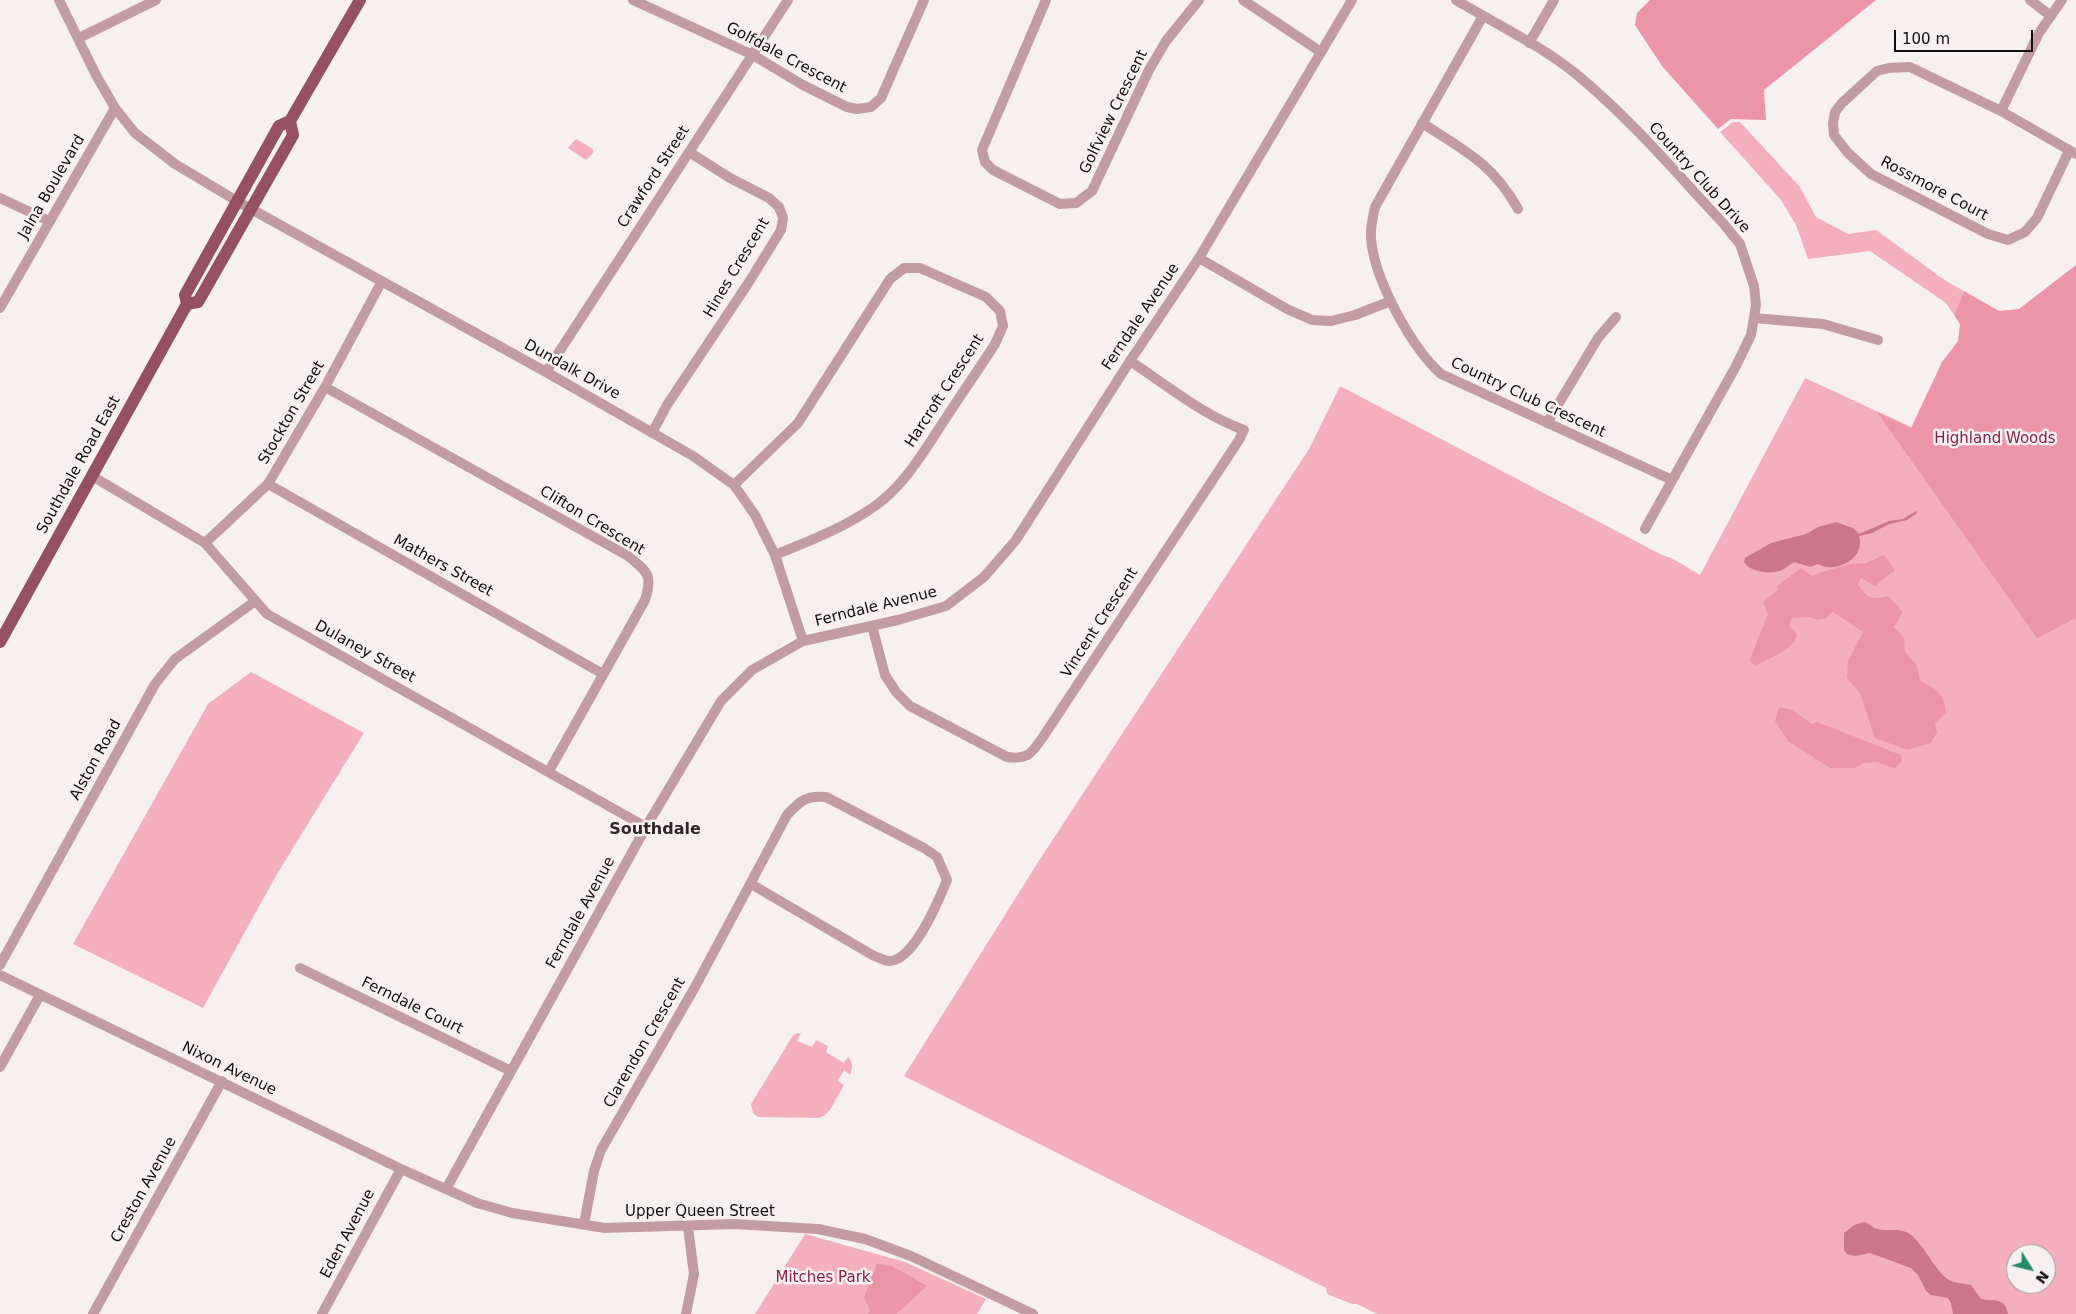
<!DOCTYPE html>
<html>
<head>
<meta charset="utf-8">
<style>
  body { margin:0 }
  #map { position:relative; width:2076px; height:1314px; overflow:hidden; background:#f7f0f1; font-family:"DejaVu Sans",sans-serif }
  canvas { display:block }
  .north { position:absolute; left:2006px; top:1244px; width:50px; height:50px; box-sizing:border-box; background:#f7f0f1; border:1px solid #9b9697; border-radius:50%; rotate:126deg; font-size:14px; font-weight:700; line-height:20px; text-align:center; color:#120f10 }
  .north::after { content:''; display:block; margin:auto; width:18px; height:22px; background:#228b67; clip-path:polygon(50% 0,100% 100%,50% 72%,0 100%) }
  .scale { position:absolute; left:1894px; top:30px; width:139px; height:22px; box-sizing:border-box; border:2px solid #120f10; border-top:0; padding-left:6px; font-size:15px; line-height:18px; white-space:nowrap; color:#120f10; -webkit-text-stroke:4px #f7f0f1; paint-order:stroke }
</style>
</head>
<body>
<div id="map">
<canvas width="2076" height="1314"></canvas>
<div class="north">N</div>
<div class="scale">100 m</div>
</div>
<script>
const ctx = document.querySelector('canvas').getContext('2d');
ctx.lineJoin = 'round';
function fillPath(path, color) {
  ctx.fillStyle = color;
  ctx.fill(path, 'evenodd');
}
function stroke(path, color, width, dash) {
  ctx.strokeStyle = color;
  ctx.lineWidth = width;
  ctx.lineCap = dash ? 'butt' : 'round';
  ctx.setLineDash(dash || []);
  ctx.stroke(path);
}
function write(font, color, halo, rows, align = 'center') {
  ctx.font = font + ' "DejaVu Sans",sans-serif';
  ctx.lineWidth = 5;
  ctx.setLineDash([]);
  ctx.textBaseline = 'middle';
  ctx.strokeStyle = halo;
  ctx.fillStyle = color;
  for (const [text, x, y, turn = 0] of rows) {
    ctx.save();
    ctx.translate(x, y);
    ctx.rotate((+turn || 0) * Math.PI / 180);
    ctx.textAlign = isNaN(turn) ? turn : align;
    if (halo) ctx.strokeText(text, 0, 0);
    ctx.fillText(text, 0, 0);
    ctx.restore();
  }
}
fillPath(new Path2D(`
  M1733,122h7l60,65 16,30 32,17 28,-4 70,51 18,10 -10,24 -8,-12 -76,-52 -62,8 -12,-34 -15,-25 -61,-68z
  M576,139l17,10v4l-7,7 -18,-12z
  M1805,378l271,125v811h-699l-20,-10h-5l-23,-9 -2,-2 -1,-5 -422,-212 136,-217 269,-410 31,-63 322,169c11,2 27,14 38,20zM2016,1254h30v30h-30z
  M251,672l113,61 -87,141 -74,134 -130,-64 135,-240z
  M801,1033l-4,8 15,6 4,-7 12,6 -2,6 18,11 4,-6c6,5 4,12 2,18l-6,-5 -6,11 6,4 -14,25 -5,5 -6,3 -61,-1 -5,-4 -2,-9 41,-67 3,-3z
  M805,1234l100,28 81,37 -9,15h-222z`), '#f3afbe');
fillPath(new Path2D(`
  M1650,0h226l-112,90 2,30 -35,-1 -13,10 -56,-63 -27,-41 2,-12z
  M2076,265v353l-39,20 -160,-226 34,16 31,-66 16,-21 2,-17 -6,-9 10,-24 35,20 20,-2z
  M1884,555l11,15 -20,16 -14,-8 -3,7c11,14 13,15 30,11l15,16 -9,15 10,11 1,14 12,13 3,15c16,10 24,12 26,32l-11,12 2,8 -6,11 -24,7 -32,-12 -15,-45 -13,-15 1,-17 15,-29 -30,-20 -7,6 -8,2 -8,-3 -18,1 -3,8 8,8c-1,14 -28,25 -41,31l-5,-2 -1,-4 18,-45 -5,-12 16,-13 -3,-2 25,-19 11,8c10,-4 42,-15 52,-12z
  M1780,707l12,3 20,14 5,-2 84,33 1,6 -7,7 -19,-6 -12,1 -10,5h-24l-42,-27 -13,-20 3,-12z
  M877,1264l15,2 35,20 -31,28h-28l2,-4 -6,-13z`), '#ec94a8');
fillPath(new Path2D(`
  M1916,511l1,2 -10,7 -18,4 -17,9 -13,3c7,23 -24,38 -41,28l-8,3 -16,-5c-5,3 -9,7 -14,9 -11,3 -30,1 -36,-9l1,-4 26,-15 35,-9 12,-7 18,-5 17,6 6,6 30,-13 14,-2z
  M1864,1222c6,1 8,6 13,7 12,3 23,-2 34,6 14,11 24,36 37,44 7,5 15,4 23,6l10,14c12,3 24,-3 27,15h-55l-2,-11 -3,-5 -17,-3 -5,-4 -8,-16 -7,-7 -41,-15 -15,3 -8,-2 -3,-4v-17l10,-8z`), '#cb768a');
stroke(new Path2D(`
  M59,0l37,75 19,33 20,25 40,31 67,40 304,168 147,84 41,29 21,30 20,40 28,86
  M633,0l120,55 48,29 46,23 10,2 14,-2 10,-9 43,-98
  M1046,0l-64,150 3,12 8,8 67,34 16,-1 16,-12 57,-121 17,-29 33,-41
  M1243,0l78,52
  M1456,0c40,24 84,45 120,74 54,44 100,99 147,149l17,21 14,42 2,19 -5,30 -15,31 -91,163
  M2030,0l21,16
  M1483,16l-108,191c-2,10 -5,21 -4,31 3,41 40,109 70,136l231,106
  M79,38l77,-38
  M1529,43l25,-43
  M2001,111l38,-78 23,-33
  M1422,123c42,27 71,41 96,86
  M2069,151l-32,67 -12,14 -17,8 -20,-6 -117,-60 -23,-21 -14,-18 -1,-12 2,-11 7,-9 35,-32 12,-3 21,-1 91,44 75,43
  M0,198l49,23
  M1199,258l88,51 25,11 19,1 24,-6 36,-14
  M0,308l115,-200
  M1754,318l69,6 55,16
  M546,372l242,-372
  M325,387l303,169c20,16 25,19 17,44l-96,171
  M1547,423l51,-85 18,-21
  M652,433l15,-28 82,-123 32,-52 2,-12 -4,-11 -10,-9 -39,-20 -41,-26
  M92,476l113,67 62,71 379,213
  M268,484l335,190
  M734,485l64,-62 92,-144 14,-11h16l66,29 14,14 3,15 -8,18c-18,28 -37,55 -55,83 -19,29 -37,59 -65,79 -31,22 -66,35 -100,49
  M205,543l63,-59 57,-97 57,-106
  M872,626l13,49 11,17 14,14 97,51c22,3 24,-4 36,-20l196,-297 5,-10c-40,-14 -79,-46 -114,-69
  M0,965l155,-281 20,-25 79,-57
  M300,968l211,103
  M0,975l401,194 76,34 35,10 93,15 129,-4 84,5 47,10 46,17 122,58
  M0,1067l40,-72
  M446,1189l200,-362 75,-126 31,-31 51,-29 95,-21 48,-14 38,-29 32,-37 114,-179 69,-103 153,-258
  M584,1224l10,-53 7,-21 94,-163 92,-172c13,-14 19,-20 39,-18l98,51 13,9 10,23c-8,20 -34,82 -58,81 -4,0 -11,-4 -15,-5l-123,-72
  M93,1314l129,-233
  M322,1314l79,-145
  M686,1314l8,-40 -6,-47`), '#c39ba3', 10);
stroke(new Path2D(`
  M187,304l11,-2 95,-167 -3,-14
  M0,642l187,-338 -2,-9 94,-169 11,-5 70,-121`), '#955162', 12);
write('15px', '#120f10', '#f7f0f1', [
  ["Golfdale Crescent",786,58,28],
  ["Golfview Crescent",1114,112,-64],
  ["Crawford Street",654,177,-57],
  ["Country Club Drive",1699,178,48],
  ["Jalna Boulevard",52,187,-60],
  ["Rossmore Court",1934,189,28],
  ["Hines Crescent",737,268,-59],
  ["Ferndale Avenue",1141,317,-56],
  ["Dundalk Drive",572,370,29],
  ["Harcroft Crescent",945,391,-57],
  ["Country Club Crescent",1528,398,25],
  ["Stockton Street",292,413,-60],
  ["Southdale Road East",79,465,-61],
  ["Clifton Crescent",592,521,31],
  ["Mathers Street",443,566,29],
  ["Ferndale Avenue",876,607,-14],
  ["Vincent Crescent",1100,623,-57],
  ["Dulaney Street",365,652,29],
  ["Alston Road",96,760,-61],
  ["Ferndale Avenue",581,913,-61],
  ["Ferndale Court",412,1006,26],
  ["Clarendon Crescent",645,1043,-60],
  ["Nixon Avenue",229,1069,26],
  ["Creston Avenue",144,1190,-61],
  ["Upper Queen Street",700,1212],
  ["Eden Avenue",348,1234,-62]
]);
write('15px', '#862043', '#f7f0f1', [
  ["Highland Woods",1995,439],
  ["Mitches Park",823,1278]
]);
write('bold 16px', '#2d2728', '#f7f0f1', [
  ["Southdale",655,830]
]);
</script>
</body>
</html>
